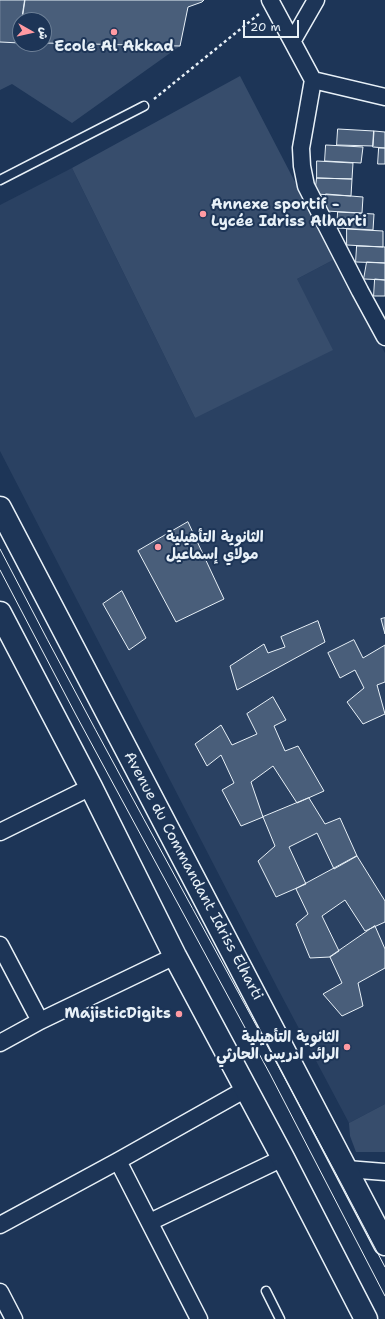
<!DOCTYPE html>
<html>
<head>
<meta charset="utf-8">
<style>
  body { margin:0 }
  #map { position:relative; width:385px; height:1319px; overflow:hidden; background:#1d3557; font-family:"Shantell Sans","Playpen Sans Arabic",sans-serif }
  canvas { display:block }
  .north { position:absolute; left:12px; top:12px; width:40px; height:40px; box-sizing:border-box; background:#1d3557; border:1px solid #6e8097; border-radius:50%; rotate:98deg; font-size:11px; font-weight:700; line-height:16px; text-align:center; color:#e8f1f8 }
  .north::after { content:''; display:block; margin:auto; width:14px; height:18px; background:#ff9aa2; clip-path:polygon(50% 0,100% 100%,50% 72%,0 100%) }
  .scale { position:absolute; left:243px; top:20px; width:56px; height:18px; box-sizing:border-box; border:2px solid #e8f1f8; border-top:0; padding-left:5px; font-size:12px; line-height:14px; white-space:nowrap; color:#e8f1f8; -webkit-text-stroke:3px #1d3557; paint-order:stroke }
</style>
</head>
<body>
<div id="map">
<canvas width="385" height="1319"></canvas>
<div class="north">ش</div>
<div class="scale">20 m</div>
</div>
<script>
const ctx = document.querySelector('canvas').getContext('2d');
ctx.lineJoin = 'round';
function fillPath(path, color) {
  ctx.fillStyle = color;
  ctx.fill(path, 'evenodd');
}
function stroke(path, color, width, dash) {
  ctx.strokeStyle = color;
  ctx.lineWidth = width;
  ctx.lineCap = dash ? 'butt' : 'round';
  ctx.setLineDash(dash || []);
  ctx.stroke(path);
}
function write(font, color, halo, rows, align = 'center') {
  ctx.font = font + ' "Shantell Sans","Playpen Sans Arabic",sans-serif';
  ctx.lineWidth = 4;
  ctx.setLineDash([]);
  ctx.textBaseline = 'middle';
  ctx.strokeStyle = halo;
  ctx.fillStyle = color;
  for (const [text, x, y, turn = 0] of rows) {
    ctx.save();
    ctx.translate(x, y);
    ctx.rotate((+turn || 0) * Math.PI / 180);
    ctx.textAlign = isNaN(turn) ? turn : align;
    if (halo) ctx.strokeText(text, 0, 0);
    ctx.fillText(text, 0, 0);
    ctx.restore();
  }
}
fillPath(new Path2D(`
  M72,168l123,250 102,-139 38,-20 50,94v751l-36,19 -71,-134 -278,-538v-246z`), '#2a4162');
fillPath(new Path2D(`
  M0,39l20,1v4h24v-3l136,5 -108,77 -60,-39 -12,6z
  M240,76l95,183 -38,20 36,71 -138,68 -123,-250z
  M385,1104v48h-29l-6,-16 -1,-13z`), '#374d6c');
const building = new Path2D(`
  M0,0h25l-3,20h-2v23l-20,-1z
  M25,0h179l-2,2 -14,5 -8,39 -136,-3v-23h-22z
  M338,129l36,2 -1,15 -36,-1z
  M374,131l11,1v16l-12,-1z
  M326,145l37,2 -2,16 -36,-2z
  M379,148h6v16h-7z
  M317,161l36,2 -1,16 -35,-1z
  M317,178l35,1 -1,17 -36,-2z
  M326,194l37,3 -1,16 -36,-2z
  M338,212l36,2 -1,16 -36,-2z
  M347,229l36,2v16l-36,-2z
  M357,246l28,1v16l-29,-1z
  M367,262l18,1v17l-21,-1z
  M375,279l10,1v16h-11z
  M188,522l36,77 -48,23 -38,-71z
  M122,591l24,47 -17,12 -26,-46z
  M385,618v16l-4,-15z
  M318,621l7,21 -88,48 -7,-24 34,-22 4,9 17,-6 -4,-10z
  M354,640l9,18 22,-13v37l-8,3 8,29 -22,10 -16,-22 17,-14 -9,-18 -15,8 -12,-25z
  M273,697l13,23 -12,6 11,25 13,-5 26,45 -27,12 -24,-37 -22,16 12,35 -22,9 -19,-36 12,-7 -13,-28 -14,11 -12,-22 26,-19 11,20 25,-11 -10,-20z
  M309,798l16,26 15,-6 17,38 -23,13 -17,-36 -28,14 17,37 -30,13 -18,-36 17,-15 -12,-29z
  M357,856l28,45v21l-20,9 -20,-31 -23,16 17,35 -9,6 -20,1 -14,-34 12,-10 -12,-25z
  M375,926l10,23v19l-27,15 5,23 -21,10 -19,-22 19,-11 -12,-26z`);
fillPath(building, '#495e7a');
stroke(building, '#e8f1f8', 1);
const service = new Path2D(`
  M0,180l144,-74
  M266,1291l14,28`);
const minor = new Path2D(`
  M270,0l43,80 -12,68 1,18 4,20 54,105 25,46
  M293,40l23,-40
  M313,80l72,17
  M0,832l91,-45
  M0,945l40,76
  M0,1043l40,-22 135,-65
  M118,1161l81,158
  M347,1169l38,3
  M150,1222l133,-64
  M0,1225l118,-64 128,-72
  M0,1292l14,27`);
const primary = new Path2D(`
  M0,508l385,736
  M0,613l91,174 84,169 108,202 83,161`);
stroke(service, '#e8f1f8', 11);
stroke(minor, '#e8f1f8', 19);
stroke(primary, '#e8f1f8', 25);
stroke(new Path2D(`
  M154,99l105,-85`), '#e8f1f8', 2.5, [3, 3]);
stroke(service, '#1d3557', 8);
stroke(minor, '#1d3557', 16);
stroke(primary, '#1d3557', 22);
stroke(new Path2D(`
  M0,549c125,242 260,477 385,718
  M0,570l76,145 194,359 115,222`), '#e8f1f8', 1);
for (const [x, y, r, color] of [
  [114,32,4,"#ff9aa2"],
  [203,214,4,"#ff9aa2"],
  [158,547,4,"#ff9aa2"],
  [179,1014,4,"#ff9aa2"],
  [347,1047,4,"#ff9aa2"]
]) {
  const dot = new Path2D();
  dot.arc(x, y, r, 0, 2 * Math.PI);
  ctx.fillStyle = color;
  ctx.fill(dot);
  stroke(dot, '#1d3557', 1.5);
}
write('bold 15px', '#e8f1f8', '#1d3557', [
  ["Ecole Al Akkad",114,47,"center"],
  ["Annexe sportif -",211,205],
  ["Lycée Idriss Alharti",211,222],
  ["الثانوية التأهيلية",166,538],
  ["مولاي إسماعيل",166,555],
  ["MajisticDigits",171,1014,"right"],
  ["الثانوية التأهيلية",339,1038,"right"],
  ["الرائد ادريس الحارثي",339,1055,"right"]
], 'left');
write('15px', '#e8f1f8', '#1d3557', [
  ["Avenue du Commandant Idriss Elharti",193,876,62]
]);
</script>
</body>
</html>
